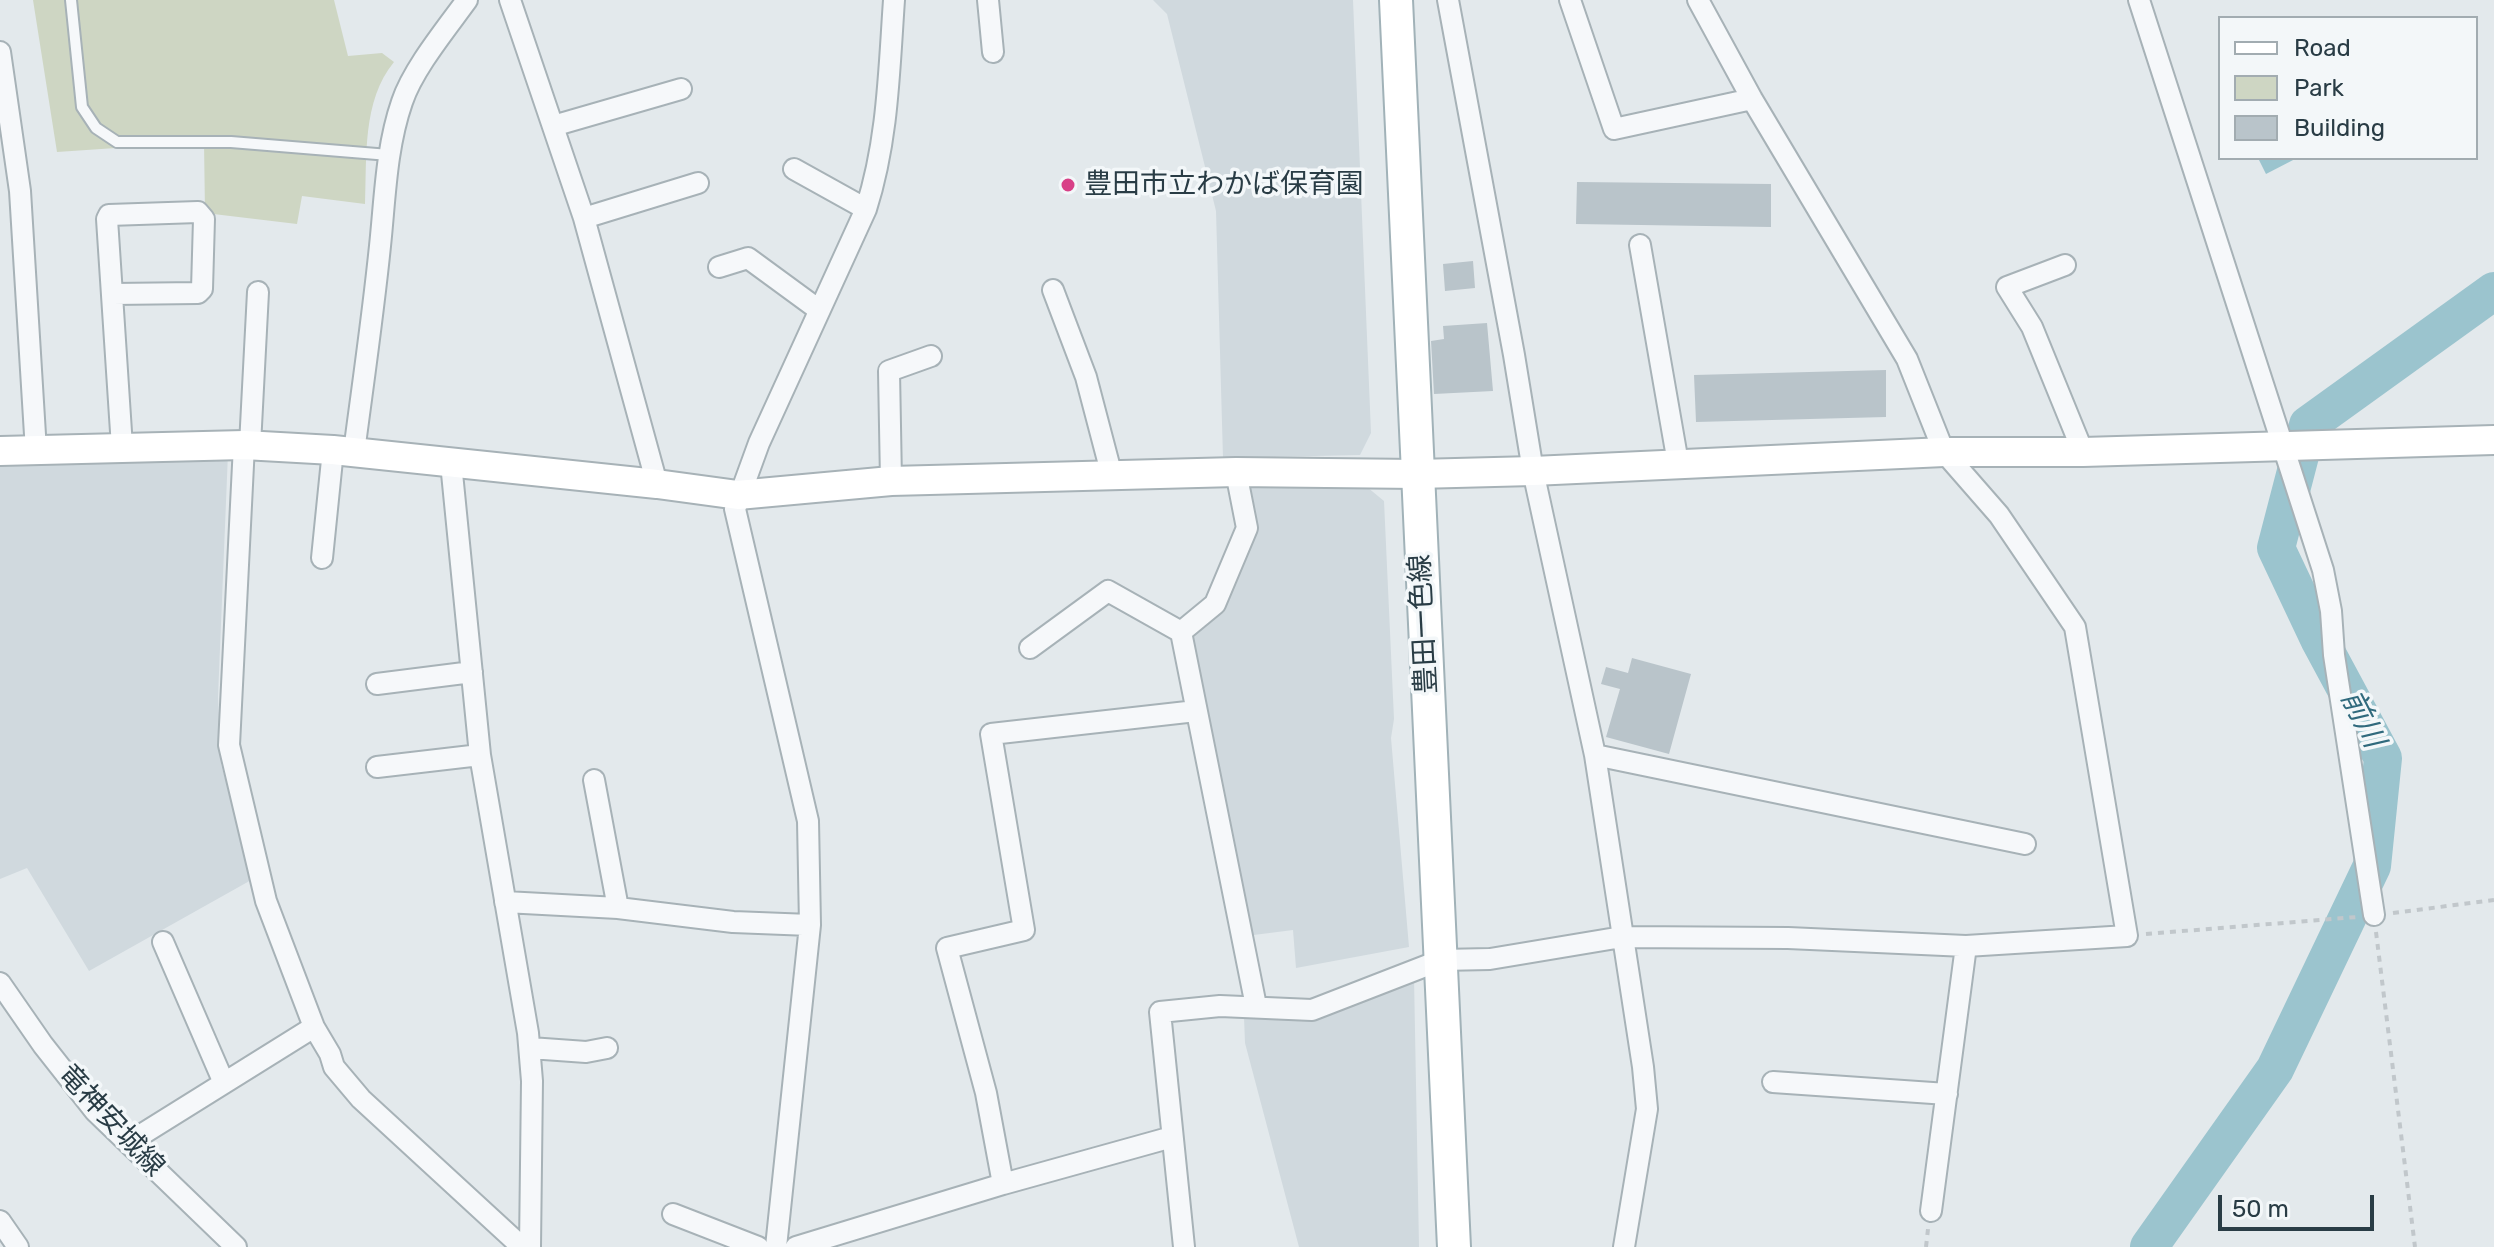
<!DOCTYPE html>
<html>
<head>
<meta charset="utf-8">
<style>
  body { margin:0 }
  #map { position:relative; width:2494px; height:1247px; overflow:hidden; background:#e3e9ec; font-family:Rubik,sans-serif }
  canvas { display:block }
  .legend { position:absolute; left:2218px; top:16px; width:260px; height:144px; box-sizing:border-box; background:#f3f7f9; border:2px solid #a2acb1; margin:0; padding:10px 14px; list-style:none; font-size:24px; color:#293c45 }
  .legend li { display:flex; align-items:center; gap:16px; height:40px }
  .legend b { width:40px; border:2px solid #a2acb1 }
  .scale { position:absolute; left:2218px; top:1195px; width:156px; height:36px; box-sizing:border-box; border:4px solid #293c45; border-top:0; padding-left:10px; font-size:24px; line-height:28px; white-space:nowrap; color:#293c45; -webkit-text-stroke:6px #f3f7f9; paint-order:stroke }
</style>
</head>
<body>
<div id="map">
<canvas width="2494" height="1247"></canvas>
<ul class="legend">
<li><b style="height:10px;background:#fff"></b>Road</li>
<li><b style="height:22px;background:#ced6c3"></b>Park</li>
<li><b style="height:22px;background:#b9c4ca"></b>Building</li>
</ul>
<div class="scale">50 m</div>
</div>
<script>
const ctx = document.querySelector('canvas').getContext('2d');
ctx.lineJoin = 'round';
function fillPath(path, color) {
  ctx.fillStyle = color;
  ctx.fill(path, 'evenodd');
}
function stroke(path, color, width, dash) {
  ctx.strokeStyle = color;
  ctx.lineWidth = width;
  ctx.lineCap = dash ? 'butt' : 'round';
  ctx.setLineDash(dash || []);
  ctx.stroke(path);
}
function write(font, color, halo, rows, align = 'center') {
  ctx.font = font + ' Rubik,"Noto Sans JP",sans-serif';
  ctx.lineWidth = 7;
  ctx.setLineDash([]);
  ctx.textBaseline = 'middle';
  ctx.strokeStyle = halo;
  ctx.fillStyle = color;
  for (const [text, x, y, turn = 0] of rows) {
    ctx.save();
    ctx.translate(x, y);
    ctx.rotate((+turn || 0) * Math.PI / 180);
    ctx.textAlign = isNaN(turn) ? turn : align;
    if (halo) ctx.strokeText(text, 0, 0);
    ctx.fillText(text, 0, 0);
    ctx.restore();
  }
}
fillPath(new Path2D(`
  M1153,0h200l18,433 -11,22 -137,3 -7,-247 -49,-197z
  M0,453h228l-10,244 3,67 32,115 -164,92 -62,-103 -27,11z
  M1367,487l17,14 10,218 -3,19 18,209 -113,21 -3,-38 -47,6 -55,-302 29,-24 25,-122z
  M1414,977l5,270h-120l-54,-204 -1,-26 68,-7z`), '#d0d9de');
fillPath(new Path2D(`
  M33,0h301l14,56 34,-3 12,9c-32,39 -27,95 -29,142l-63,-8 -5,28 -92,-11 -1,-71 -147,10z`), '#ced6c3');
fillPath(new Path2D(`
  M2258,158h39l-31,16z`), '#9bc4ce');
stroke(new Path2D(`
  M2149,1247l126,-178 97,-203 11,-108 -64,-119 -43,-91 32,-123 186,-134`), '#9bc4ce', 38);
fillPath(new Path2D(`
  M1577,182l194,2v43l-195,-3z
  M1473,261l2,27 -30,3 -2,-27z
  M1487,323l6,68 -59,3 -3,-53 13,-2 -1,-13z
  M1886,370v47l-190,5 -2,-47z
  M1632,658l59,16 -22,80 -63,-17 14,-48 -19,-5 5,-17 22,6z`), '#b9c4ca');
const lane = new Path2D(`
  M71,0l11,107 14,21 21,14h114l158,13`);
const street = new Path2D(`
  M510,0l74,218 73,266
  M988,0l5,52
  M1448,0l66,355 19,116 62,284 48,312 4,42 -23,138
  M1570,0l44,129 138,-30
  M2139,0l184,570 8,41 3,44 40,260
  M0,52l20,139 16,260
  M553,126l128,-37
  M794,169l72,40
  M584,218l114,-35
  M1640,245l38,218
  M2065,265l-58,22 25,40 51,125
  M719,267l29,-9 71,52
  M1053,290l33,87 26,99
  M113,294l85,-1 4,-4 2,-70 -6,-7 -89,3 -2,4 15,228
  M244,445l-15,300 37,156 48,126 16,27 4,13 27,32 161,148
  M250,445l8,-153
  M354,452c9,-69 19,-137 26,-206 5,-47 6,-98 22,-144 11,-33 44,-73 65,-102
  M451,463l29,292 48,278 4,48 -2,166
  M891,481l-2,-110 42,-15
  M322,558l11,-108
  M1181,632l75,374
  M1030,648l78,-57 73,41 34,-28 32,-76 -11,-56
  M377,684l95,-12
  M1595,755l430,89
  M377,767l103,-12
  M594,780l24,128
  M505,902l113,6 115,14 77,3
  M163,942l61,141
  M0,983l43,62 52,66 141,136
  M530,1048l56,4 21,-4
  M1773,1082l174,12
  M128,1143l186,-116
  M1003,1184l-17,-91 -39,-145 77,-18 -33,-196 205,-23
  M1931,1211l35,-265
  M673,1214l85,33
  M0,1221l18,26
  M776,1247l34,-322 -2,-104 -73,-312 24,-66 107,-234c22,-69 23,-138 28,-209
  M796,1247l207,-63 169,-47
  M1184,1247l-24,-235 60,-6 92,4 129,-50 49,-1 132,-22 166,1 178,8 161,-10 -52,-309 -76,-112 -55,-63 -37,-93 -155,-260 -54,-99`);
const secondary = new Path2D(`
  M0,451l244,-6 89,5 324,34 81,11 153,-14 345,-9 181,2 116,-3 411,-19h139l411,-12`);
const primary = new Path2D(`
  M1396,0l58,1247`);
stroke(lane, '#a7b2b7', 14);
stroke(street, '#a7b2b7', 24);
stroke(secondary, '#a7b2b7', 32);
stroke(primary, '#a1b2b8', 36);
stroke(new Path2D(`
  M2393,913l101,-13
  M2376,932l39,315
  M2146,934l211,-17
  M1926,1247l2,-18`), '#c1c7cb', 4, [6, 6]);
stroke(lane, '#f6f8fa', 10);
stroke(street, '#f6f8fa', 20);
stroke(secondary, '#fff', 28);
stroke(primary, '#fff', 32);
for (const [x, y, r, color] of [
  [1068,185,8,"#d84087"]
]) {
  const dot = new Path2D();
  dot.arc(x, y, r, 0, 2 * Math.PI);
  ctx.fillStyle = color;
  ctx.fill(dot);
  stroke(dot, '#f3f7f9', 3);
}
write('28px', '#293c45', '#f3f7f9', [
  ["豊田市立わかば保育園",1084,185]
], 'left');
write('28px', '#293c45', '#f3f7f9', [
  ["豊田一色線",1424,624,-93],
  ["竜神安城線",111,1121,47]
]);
write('italic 30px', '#306a7d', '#f3f7f9', [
  ["前川",2362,719,63]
]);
</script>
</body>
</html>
